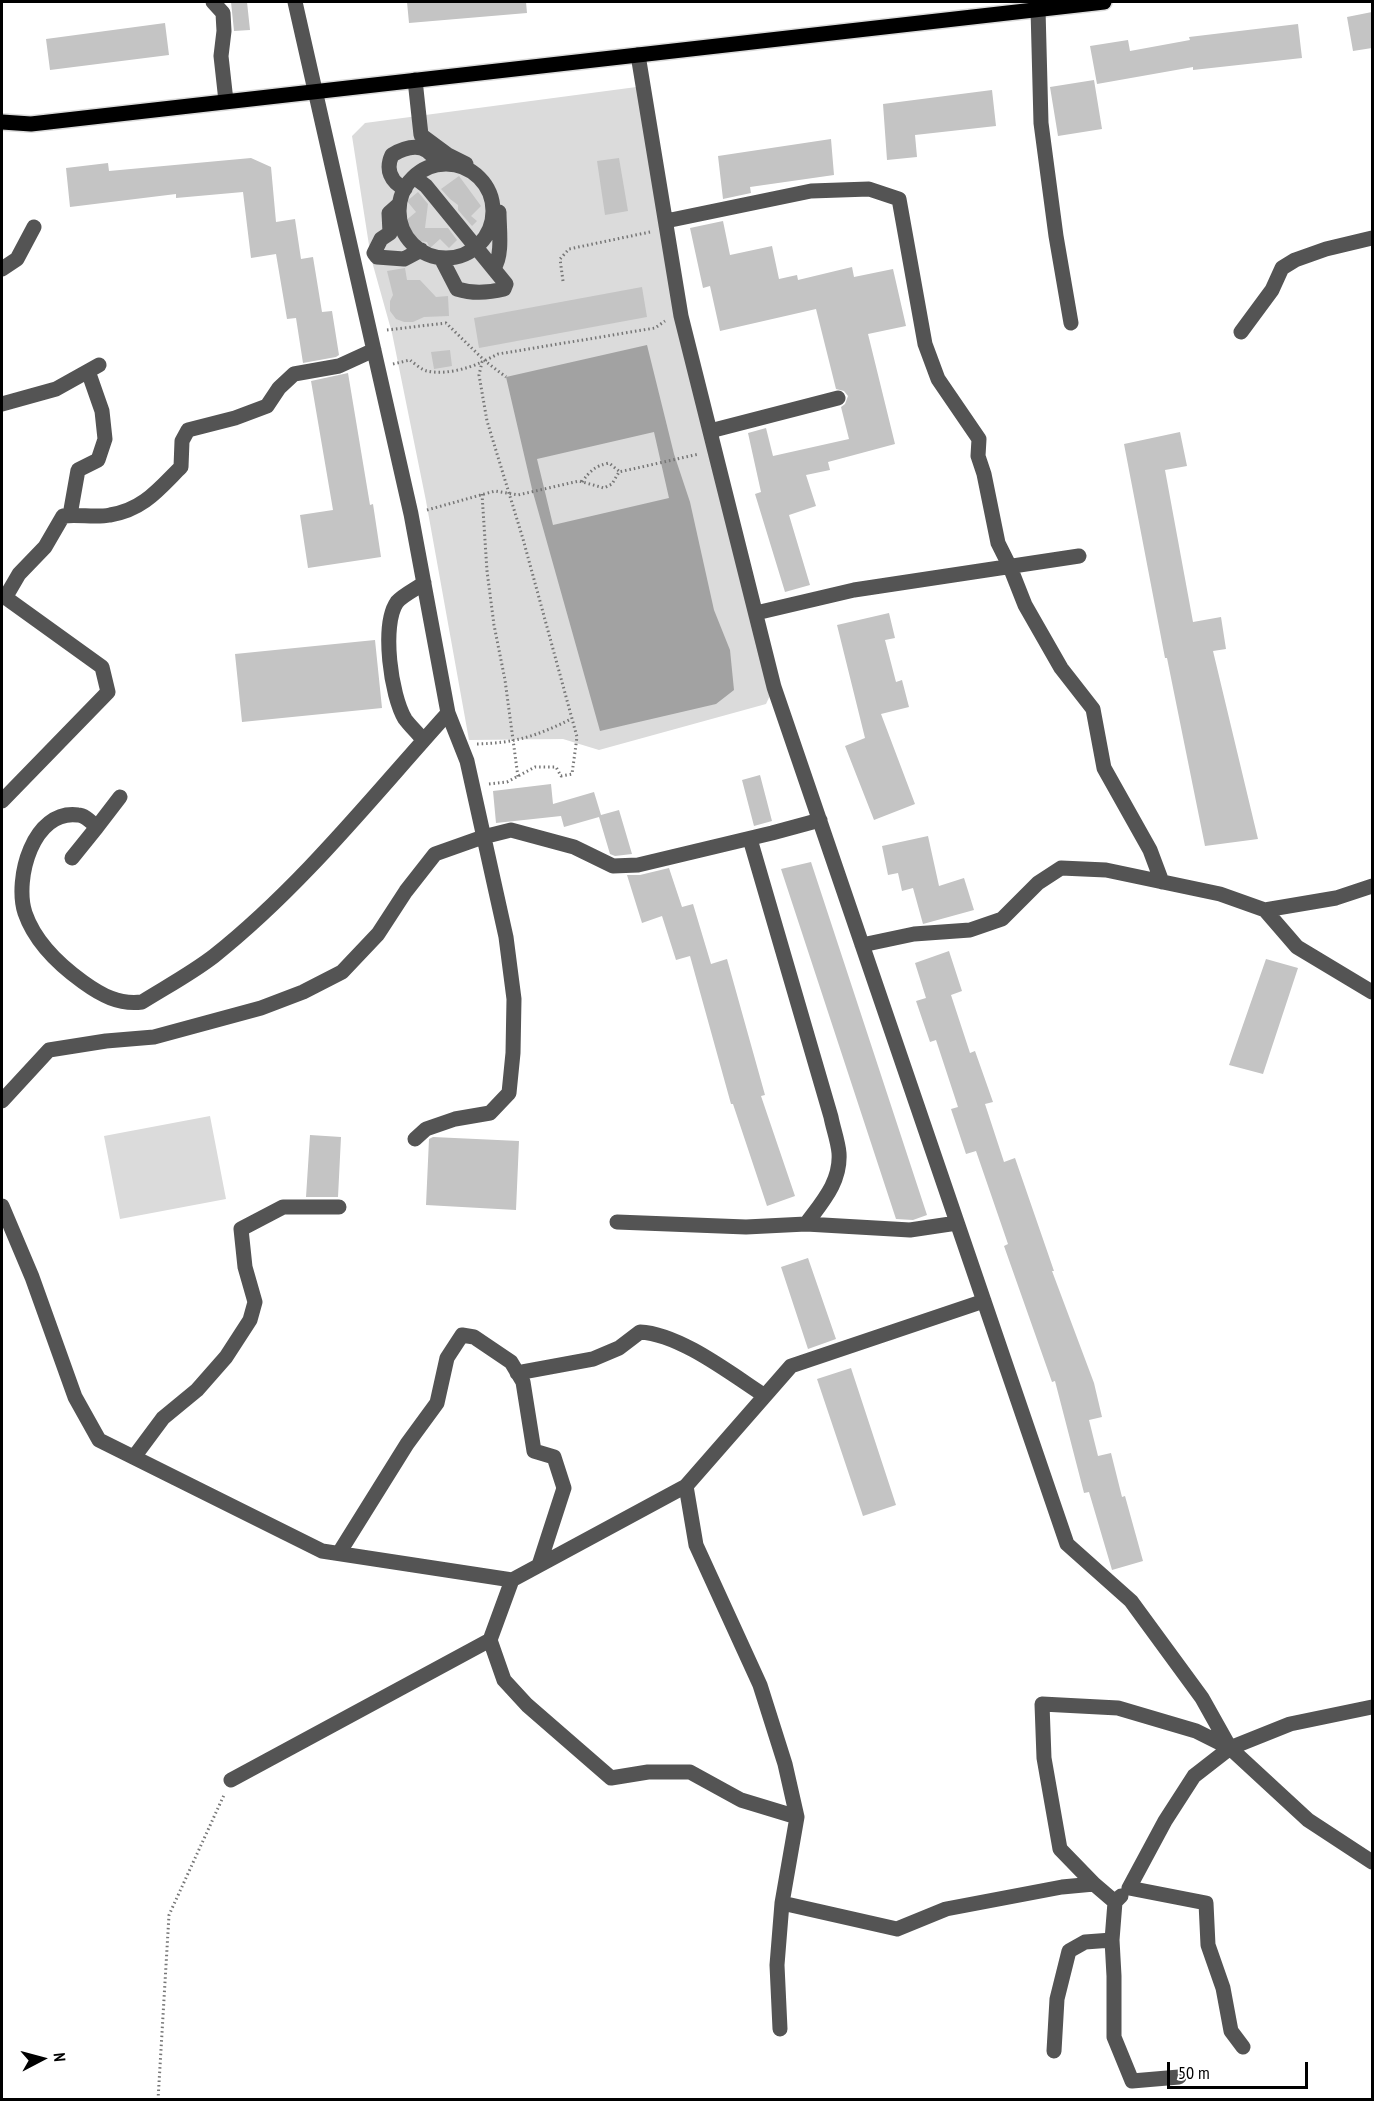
<!DOCTYPE html>
<html>
<head>
<meta charset="utf-8">
<style>
  body { margin:0 }
  #map { position:relative; width:1374px; height:2101px; overflow:hidden; background:#fff; font-family:"PT Sans Narrow",sans-serif }
  canvas { display:block }
  .frame { position:absolute; inset:0; border:3px solid #000; pointer-events:none }
  .north { position:absolute; left:12px; top:2029px; width:60px; height:60px; -webkit-text-stroke:4px #fff; paint-order:stroke; rotate:84deg; font-size:16px; font-weight:700; line-height:24px; text-align:center; color:#000 }
  .north::after { content:''; display:block; margin:auto; width:21px; height:27px; background:#000; clip-path:polygon(50% 0,100% 100%,50% 72%,0 100%) }
  .scale { position:absolute; left:1167px; top:2062px; width:141px; height:27px; box-sizing:border-box; border:3px solid #000; border-top:0; padding-left:8px; font-size:18px; line-height:21px; white-space:nowrap; color:#000; -webkit-text-stroke:4px #fff; paint-order:stroke }
</style>
</head>
<body>
<div id="map">
<canvas width="1374" height="2101"></canvas>
<div class="frame"></div>
<div class="north">N</div>
<div class="scale">50 m</div>
</div>
<script>
const ctx = document.querySelector('canvas').getContext('2d');
ctx.lineJoin = 'round';
function fillPath(path, color) {
  ctx.fillStyle = color;
  ctx.fill(path, 'evenodd');
}
function stroke(path, color, width, dash) {
  ctx.strokeStyle = color;
  ctx.lineWidth = width;
  ctx.lineCap = dash ? 'butt' : 'round';
  ctx.setLineDash(dash || []);
  ctx.stroke(path);
}
fillPath(new Path2D(`
  M644,86l37,230 93,371 -8,17 -167,46 -36,-11 -94,1 -43,-239 -34,-168 -21,-75 -19,-122 13,-13z
  M210,1116l16,83 -106,20 -16,-83z`), '#dbdbdb');
fillPath(new Path2D(`
  M647,345l27,109 16,48 24,108 16,40 4,40 -18,14 -116,27 -68,-242 -26,-112zM654,432l15,66 -116,27 -16,-66z`), '#a2a2a2');
fillPath(new Path2D(`
  M231,2h16l3,28 -16,1z
  M407,2h119l1,11 -118,10z
  M1372,12v36l-19,3 -6,-34z
  M165,23l4,32 -119,15 -4,-31z
  M1298,24l4,34 -109,12v-3l-96,17 -7,-38 38,-6 2,11 60,-11 -1,-3z
  M1094,80l8,49 -44,7 -8,-49z
  M992,90l4,36 -81,9 2,22 -30,3 -4,-56z
  M831,139l3,36 -84,12 1,6 -28,6 -5,-43z
  M251,158l20,9 5,55 19,-3 6,40 12,-2 9,55 10,-1 7,44 -3,2 -33,6 -7,-45 -9,1 -11,-65 -25,4 -8,-66 -67,6v-4l-106,13 -4,-39 42,-5 1,8z
  M619,158l9,53 -23,4 -8,-54z
  M459,176l22,30 -10,10 6,5 -5,5 -14,-16v-5l-8,-6 -9,-10z
  M418,192l10,12 -3,24h23l9,12 -8,8 -9,-9 -10,9 -3,-6 -8,-1 -15,-19 12,-10 -9,-11z
  M723,221l7,34 42,-9 7,33 18,-4 1,5 54,-13 2,10 39,-8 13,57 -38,8 27,110 -67,18 2,8 -24,5 10,31 -27,9 21,70 -25,7 -30,-98 6,-2 -13,-59 18,-5 7,28 76,-17 -8,-32 4,-3 3,-8 -4,-5 -8,-2 -20,-80 -96,22 -10,-45 -7,2 -13,-60z
  M405,268l2,12h13l16,17 12,-1 1,20 -25,1 -11,5h-9l-8,-3 -6,-8v-10l3,-6 -6,-24z
  M642,287l5,30 -168,31 -5,-30z
  M450,350l2,16 -18,3 -3,-17z
  M348,373l22,132 3,-1 8,53 -73,11 -8,-53 33,-5 -22,-129z
  M1180,432l7,34 -22,4 28,152 28,-5 5,32 -13,2 45,188 -53,7 -38,-188h-2l-41,-214z
  M889,613l6,25 -10,2 11,42 6,-2 7,27 -28,7 34,90 -41,16 -29,-74 20,-8 -28,-113z
  M375,640l7,68 -140,14 -7,-68z
  M760,775l12,46 -18,5 -12,-46z
  M551,784l2,20 41,-12 7,23 18,-5 13,44 -17,2 -5,-2 -11,-37 -35,10 -3,-11 -65,7 -3,-32z
  M928,836l11,50 25,-8 10,32 -51,14 -10,-36 -11,3 -4,-18 -10,2 -6,-29z
  M811,862l116,353 -14,5 -17,-1 -115,-350z
  M669,868l13,39 11,-3 18,60 16,-5 38,136 -4,1 34,100 -28,10 -34,-102h-2l-41,-148 -14,4 -14,-44 -20,7 -15,-48h13z
  M949,951l13,40 -11,4 19,58 5,-2 18,51 -8,2 19,58 11,-4 39,113h-2l42,112 8,34 -13,3 9,36 13,-3 11,44 3,-1 18,65 -31,9 -23,-78 -5,1 -29,-112 -3,1 -48,-136 4,-2 -32,-93 -10,3 -15,-45 7,-2 -22,-67 -6,2 -14,-41 10,-3 -11,-35z
  M1266,959l32,9 -35,106 -34,-9z
  M310,1135l31,2 -3,60h-32z
  M433,1137l86,4 -3,69 -90,-5 3,-66z
  M808,1258l28,81 -28,10 -27,-82z
  M851,1368l45,137 -33,11 -46,-137z`), '#c4c4c4');
const major = new Path2D(`
  M2,122l29,2 1073,-122`);
stroke(major, '#dbdbdb', 18);
stroke(new Path2D(`
  M563,281l-3,-22 9,-10 81,-17
  M387,330l59,-7 39,38 21,16
  M393,364l17,-4c5,4 12,10 17,11 17,4 40,-2 55,-9
  M582,482c8,-11 13,-16 27,-19l11,9
  M482,494l5,77 7,54 11,55 13,97
  M427,510l68,-19 23,4 61,-14 25,7 8,-4 7,-12 80,-18
  M477,744c38,-1 60,-8 94,-25
  M489,784l18,-2 28,-15h21l5,9 11,-2 5,-37 -54,-198 -36,-118 -8,-46 3,-13 16,-8 157,-26 10,-7
  M158,2100l11,-185 55,-120`), '#767676', 3, [1.5, 3]);
stroke(new Path2D(`
  M213,2l10,11 1,18 -3,25 5,45
  M1038,9l3,114 15,113 15,87
  M638,55l43,261 93,371 293,857 64,57 71,97 28,50 78,72 64,42
  M415,80l6,55 27,20 18,9
  M399 211a47 47 0 1 1 94 0a47 47 0 1 1-94 0Z
  M414,177l12,9 80,98 -2,5c-16,4 -31,5 -47,0l-16,-31
  M405,189c-14,-7 -20,-19 -13,-34 15,-9 33,-13 43,5
  M398,205l-9,8 1,20 -9,6 -7,14 3,4 27,2 17,-9
  M666,221l145,-30 58,-2 30,10 26,145 13,35 41,60 -1,17 6,18 14,69 12,24 15,38 36,63 32,41 11,59 46,82 12,32
  M494,268c9,-13 5,-39 5,-56
  M2,269l15,-10 17,-32
  M1241,332l31,-42 10,-22 13,-8 31,-11 46,-11
  M2,404l54,-15 43,-24
  M710,431l128,-33
  M70,515l8,-45 20,-10 7,-21 -3,-28 -14,-40
  M2,595l100,72 6,25 -106,109
  M5,598l14,-24 26,-27 18,-31c16,-2 32,2 47,-1 33,-5 49,-26 71,-48l1,-26 6,-11 47,-12 32,-12 12,-18 15,-14 45,-8 35,-16
  M756,613l98,-23 225,-34
  M423,740c-5,-7 -13,-14 -18,-21 -14,-23 -24,-94 -8,-117 6,-7 19,-13 27,-19
  M120,797l-23,30c-5,-4 -12,-12 -19,-12 -45,-6 -64,64 -53,98 10,29 33,51 58,69 18,13 36,23 59,20 24,-15 50,-29 72,-46 88,-70 159,-160 234,-243l-37,-199 -116,-512
  M750,839l81,278c2,11 7,24 8,36 2,29 -17,49 -33,71
  M72,858l25,-31
  M1265,910l32,37 75,45
  M862,945l52,-11 56,-4 32,-11 36,-36 23,-15 45,2 114,24 45,16 71,-12 36,-12
  M2,1101l47,-51 57,-9 48,-4 107,-29 42,-16 39,-20 36,-38 28,-43 29,-37 48,-17 28,-7 63,17 39,19 25,-1 134,-32 48,-13
  M415,1139l11,-10 29,-10 35,-6 19,-20 4,-40 1,-54 -8,-62 -39,-176 -19,-48
  M2,1206l30,71 43,120 24,43 223,111 190,29
  M617,1222l129,5 60,-3 104,6 47,-7
  M517,1373l76,-14 26,-11 21,-16c40,2 91,42 125,64
  M134,1457l29,-39 34,-28 29,-33 24,-37 5,-18 -10,-35 -4,-38 42,-22h56
  M686,1486l10,59 64,140 25,79 12,53 -15,86 -5,62 3,64
  M339,1553l68,-109 30,-41 10,-45 15,-23 12,2 37,25 12,20 11,69 20,6 10,31 -25,77
  M490,1640l14,40 23,25 84,73 37,-6h42l51,28 56,17
  M231,1780l259,-140 22,-60 174,-94 105,-120 193,-65
  M1094,1884l-34,-35 -16,-91 -2,-54 76,4 78,23 34,17
  M1121,1896l-6,6 -3,38 2,36v61l18,44 47,-4
  M782,1903l115,26 49,-20 116,-22 32,-3 21,18
  M1243,2047l-12,-16 -8,-43 -15,-43 -2,-42 -77,-15 36,-67 29,-45 36,-28 60,-24 82,-17
  M1054,2051l3,-52 12,-48 16,-9 27,-2`), '#545454', 15);
stroke(major, '#000', 15);
</script>
</body>
</html>
